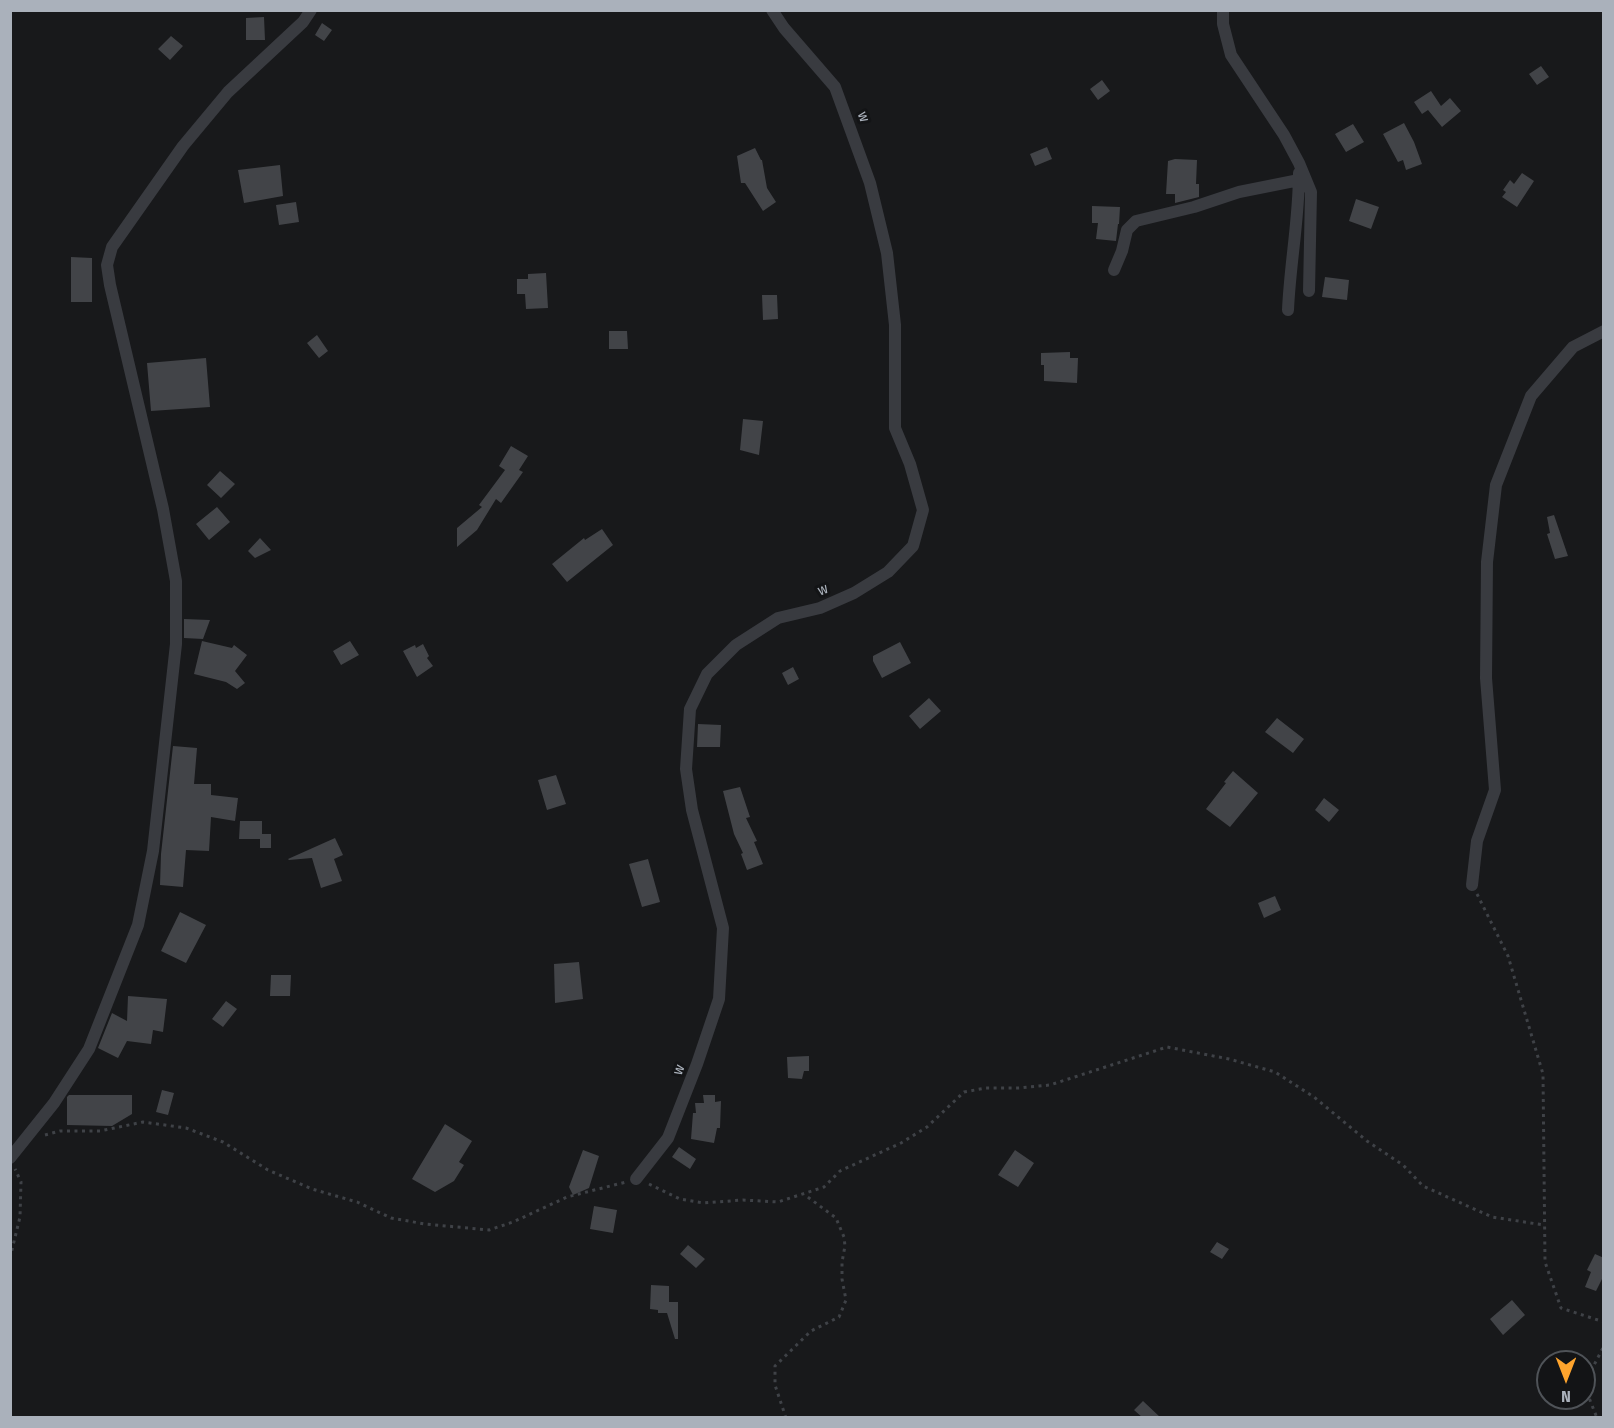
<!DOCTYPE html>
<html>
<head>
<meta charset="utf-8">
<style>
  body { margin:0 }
  #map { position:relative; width:1614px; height:1428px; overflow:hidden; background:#18191b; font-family:"Fira Sans Condensed",sans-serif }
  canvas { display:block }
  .frame { position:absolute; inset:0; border:12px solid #aab1bb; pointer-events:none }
  .north { position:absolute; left:1536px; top:1350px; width:60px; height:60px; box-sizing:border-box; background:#131416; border:2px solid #4f5358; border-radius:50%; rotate:180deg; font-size:16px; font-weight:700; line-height:24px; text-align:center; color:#aab1bb }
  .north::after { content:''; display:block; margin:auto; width:21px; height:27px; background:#fea42d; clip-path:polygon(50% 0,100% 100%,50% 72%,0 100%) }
</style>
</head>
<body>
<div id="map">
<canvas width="1614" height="1428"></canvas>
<div class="frame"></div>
<div class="north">N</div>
</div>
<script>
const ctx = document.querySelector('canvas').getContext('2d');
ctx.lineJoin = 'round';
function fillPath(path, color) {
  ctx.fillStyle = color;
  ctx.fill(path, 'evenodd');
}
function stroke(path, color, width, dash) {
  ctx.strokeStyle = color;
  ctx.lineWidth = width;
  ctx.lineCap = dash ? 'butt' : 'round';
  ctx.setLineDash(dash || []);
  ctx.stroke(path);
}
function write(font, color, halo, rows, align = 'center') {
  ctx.font = font + ' "Fira Sans Condensed",sans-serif';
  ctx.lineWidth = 6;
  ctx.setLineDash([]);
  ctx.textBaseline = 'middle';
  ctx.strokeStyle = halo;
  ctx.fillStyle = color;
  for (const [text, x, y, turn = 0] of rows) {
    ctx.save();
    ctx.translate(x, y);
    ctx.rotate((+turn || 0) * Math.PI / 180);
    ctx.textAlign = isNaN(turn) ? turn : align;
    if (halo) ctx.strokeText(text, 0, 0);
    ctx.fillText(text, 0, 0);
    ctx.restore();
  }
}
fillPath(new Path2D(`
  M264,17l1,23h-19v-22z
  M322,23l10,7 -8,11 -9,-6z
  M171,36l12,10 -13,14 -12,-11z
  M1541,66l8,11 -12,8 -8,-11z
  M1102,80l8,11 -12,9 -8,-11z
  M1431,91l10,15 9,-8 11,13 -19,16 -14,-17 -6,4 -8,-12z
  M1404,123l10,19 8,22 -16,6 -3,-10 -5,2 -15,-28z
  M1353,124l11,18 -18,10 -11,-18z
  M1047,147l5,12 -17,7 -5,-12z
  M755,148l6,12h1l5,28 9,14 -13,9 -18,-28h-4l-4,-27z
  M1175,159l22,1 -1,24h3v13l-24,6v-9h-9l2,-33z
  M280,165l3,31 -39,7 -6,-33z
  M1522,173l12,8 -17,26 -15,-10 4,-5 -3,-2 7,-10 4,4z
  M1356,199l23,8 -8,22 -22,-8z
  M296,202l3,20 -20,3 -3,-20z
  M1092,206l28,1 -1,17h-1l-2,17 -20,-2 2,-16h-6z
  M71,257l21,1v44h-21z
  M546,273l2,35 -22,1 -1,-15h-8v-15h11v-5z
  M1325,277l24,3 -2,20 -25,-3z
  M762,295h15l1,24 -15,1z
  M609,331h18l1,18h-19z
  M317,335l11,16 -9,7 -12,-15z
  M1070,352v6h8l-1,25 -33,-2v-16h-3v-12z
  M206,358l4,49 -59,4 -4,-48z
  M743,419l20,2 -4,34 -19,-5z
  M511,446l17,10 -9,14 4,2 -22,31 -5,-4 -19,31 -20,17v-19l25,-21 -3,-2 26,-35 -6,-4z
  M220,471l15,13 -14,14 -14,-13z
  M217,507l13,15 -21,18 -13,-16z
  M1554,515l14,41 -13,3 -8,-25 3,-1 -3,-16z
  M602,529l11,16 -46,37 -15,-18 32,-26 1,2z
  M260,538l11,12 -16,8 -7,-7z
  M184,619l26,1 -7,19 -19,-1z
  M202,641l30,7 2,-3 13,10 -12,16 10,12 -8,6 -11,-7 -32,-8z
  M350,641l9,14 -18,10 -8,-14z
  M900,642l11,21 -29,15 -9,-17v-5z
  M423,644l6,12 -2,2 6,8 -16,11 -14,-26 12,-6 1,3z
  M793,667l6,12 -11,6 -6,-12z
  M929,698l12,13 -21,18 -11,-13z
  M1277,718l27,21 -11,14 -28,-21z
  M698,724l23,1 -1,22h-23z
  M173,746l24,2 -3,36h17v11l27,3 -3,23 -24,-4 -2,34 -23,-1 -3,37 -23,-2 1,-31z
  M1233,771l25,22 -28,34 -24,-18 20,-26 -2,-1z
  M556,775l10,29 -19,6 -9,-30z
  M740,787l10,30 -4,1 11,23 -3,1 9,22 -16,6 -6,-16 2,-1 -9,-19 -11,-43z
  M1324,798l15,12 -10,12 -14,-12z
  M240,821h22v13h9v14h-11v-9h-21z
  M335,838l8,17 -9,4 8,22 -21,7 -9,-30 -23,2 -1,-1z
  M648,859l12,43 -18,5 -13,-43z
  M1275,896l6,14 -17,8 -6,-15z
  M180,912l26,13 -20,38 -25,-12z
  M579,962l4,37 -28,4 -1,-39z
  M271,975h20l-1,21h-20z
  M128,996l39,3 -4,33 -10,-2 -2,14 -24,-3 -9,17 -20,-10 14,-35 15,8z
  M226,1001l11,8 -14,18 -11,-8z
  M809,1056v15h-5l-2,8 -14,-1 -1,-21z
  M162,1090l12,3 -6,22 -12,-3z
  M69,1095h63v19l-20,12 -45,-1v-28z
  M703,1095h12v7l6,-1 -1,27h-3l-3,15 -23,-4 2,-26h3l-1,-10h9z
  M445,1124l27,17 -13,21 5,3 -10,16 -19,11 -23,-13z
  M679,1147l17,12 -6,10 -18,-12z
  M583,1150l16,6 -10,32 -16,7 -4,-8z
  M1015,1150l19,13 -16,24 -20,-12z
  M594,1206l23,4 -4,23 -23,-4z
  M1217,1242l12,7 -7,10 -12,-7z
  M688,1245l17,14 -9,9 -16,-14z
  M1595,1254l9,4v17l-8,16 -11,-4 6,-15 -4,-2z
  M651,1285l18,1v16h9v37h-3l-8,-26h-9v-3l-8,-1z
  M1512,1300l13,15 -22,20 -13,-16z
  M1143,1401l18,17h-18l-9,-8z`), '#424448');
stroke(new Path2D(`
  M1477,894l31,62 35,118 2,188 16,46 43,14
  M45,1135l15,-4h40l43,-9 43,6 37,14 45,28 44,19 45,13 34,16 34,6 64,6 24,-8 54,-25 59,-15
  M649,1184l31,15 23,4 40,-3 35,2 46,-15 16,-16 61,-28 26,-16 37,-35 22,-4h33l31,-3 117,-38 62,12 46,13 39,25 53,44 36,24 20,21 69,31 52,8
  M10,1258l10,-41 1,-35 -6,-13
  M1584,1384l20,-38
  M1584,1385l13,33
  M786,1418l-11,-33v-19l36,-35 28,-14 7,-17 -4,-21v-17l3,-16 -1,-9 -8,-19 -31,-23`), '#3f4247', 3, [3, 4.5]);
stroke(new Path2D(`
  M1223,10v14l8,31 53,80 15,28 12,29 -2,99
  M1114,270l8,-19 5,-21 9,-9 58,-14 45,-15 60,-12
  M1288,310c2,-46 11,-91 11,-137
  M1472,885l5,-44 18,-51 -9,-112 1,-116 9,-77 35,-89 42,-49 31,-16
  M10,1158l44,-55 35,-54 49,-124 15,-74 23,-207v-63l-13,-72 -53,-224 -3,-20 5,-18 71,-101 45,-54 75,-70 8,-12
  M636,1179l32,-41 29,-74 22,-65 4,-71 -31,-118 -6,-41 4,-60 17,-35 29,-29 42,-27 42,-10 34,-15 34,-21 25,-26 10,-36 -13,-46 -15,-36v-103l-8,-72 -17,-70 -35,-96 -51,-59 -12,-18`), '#393b40', 12);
write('15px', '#aab1bb', '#131416', [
  ["w",863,117,70],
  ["w",823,590,-22],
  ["w",679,1070,-69]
]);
</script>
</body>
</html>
